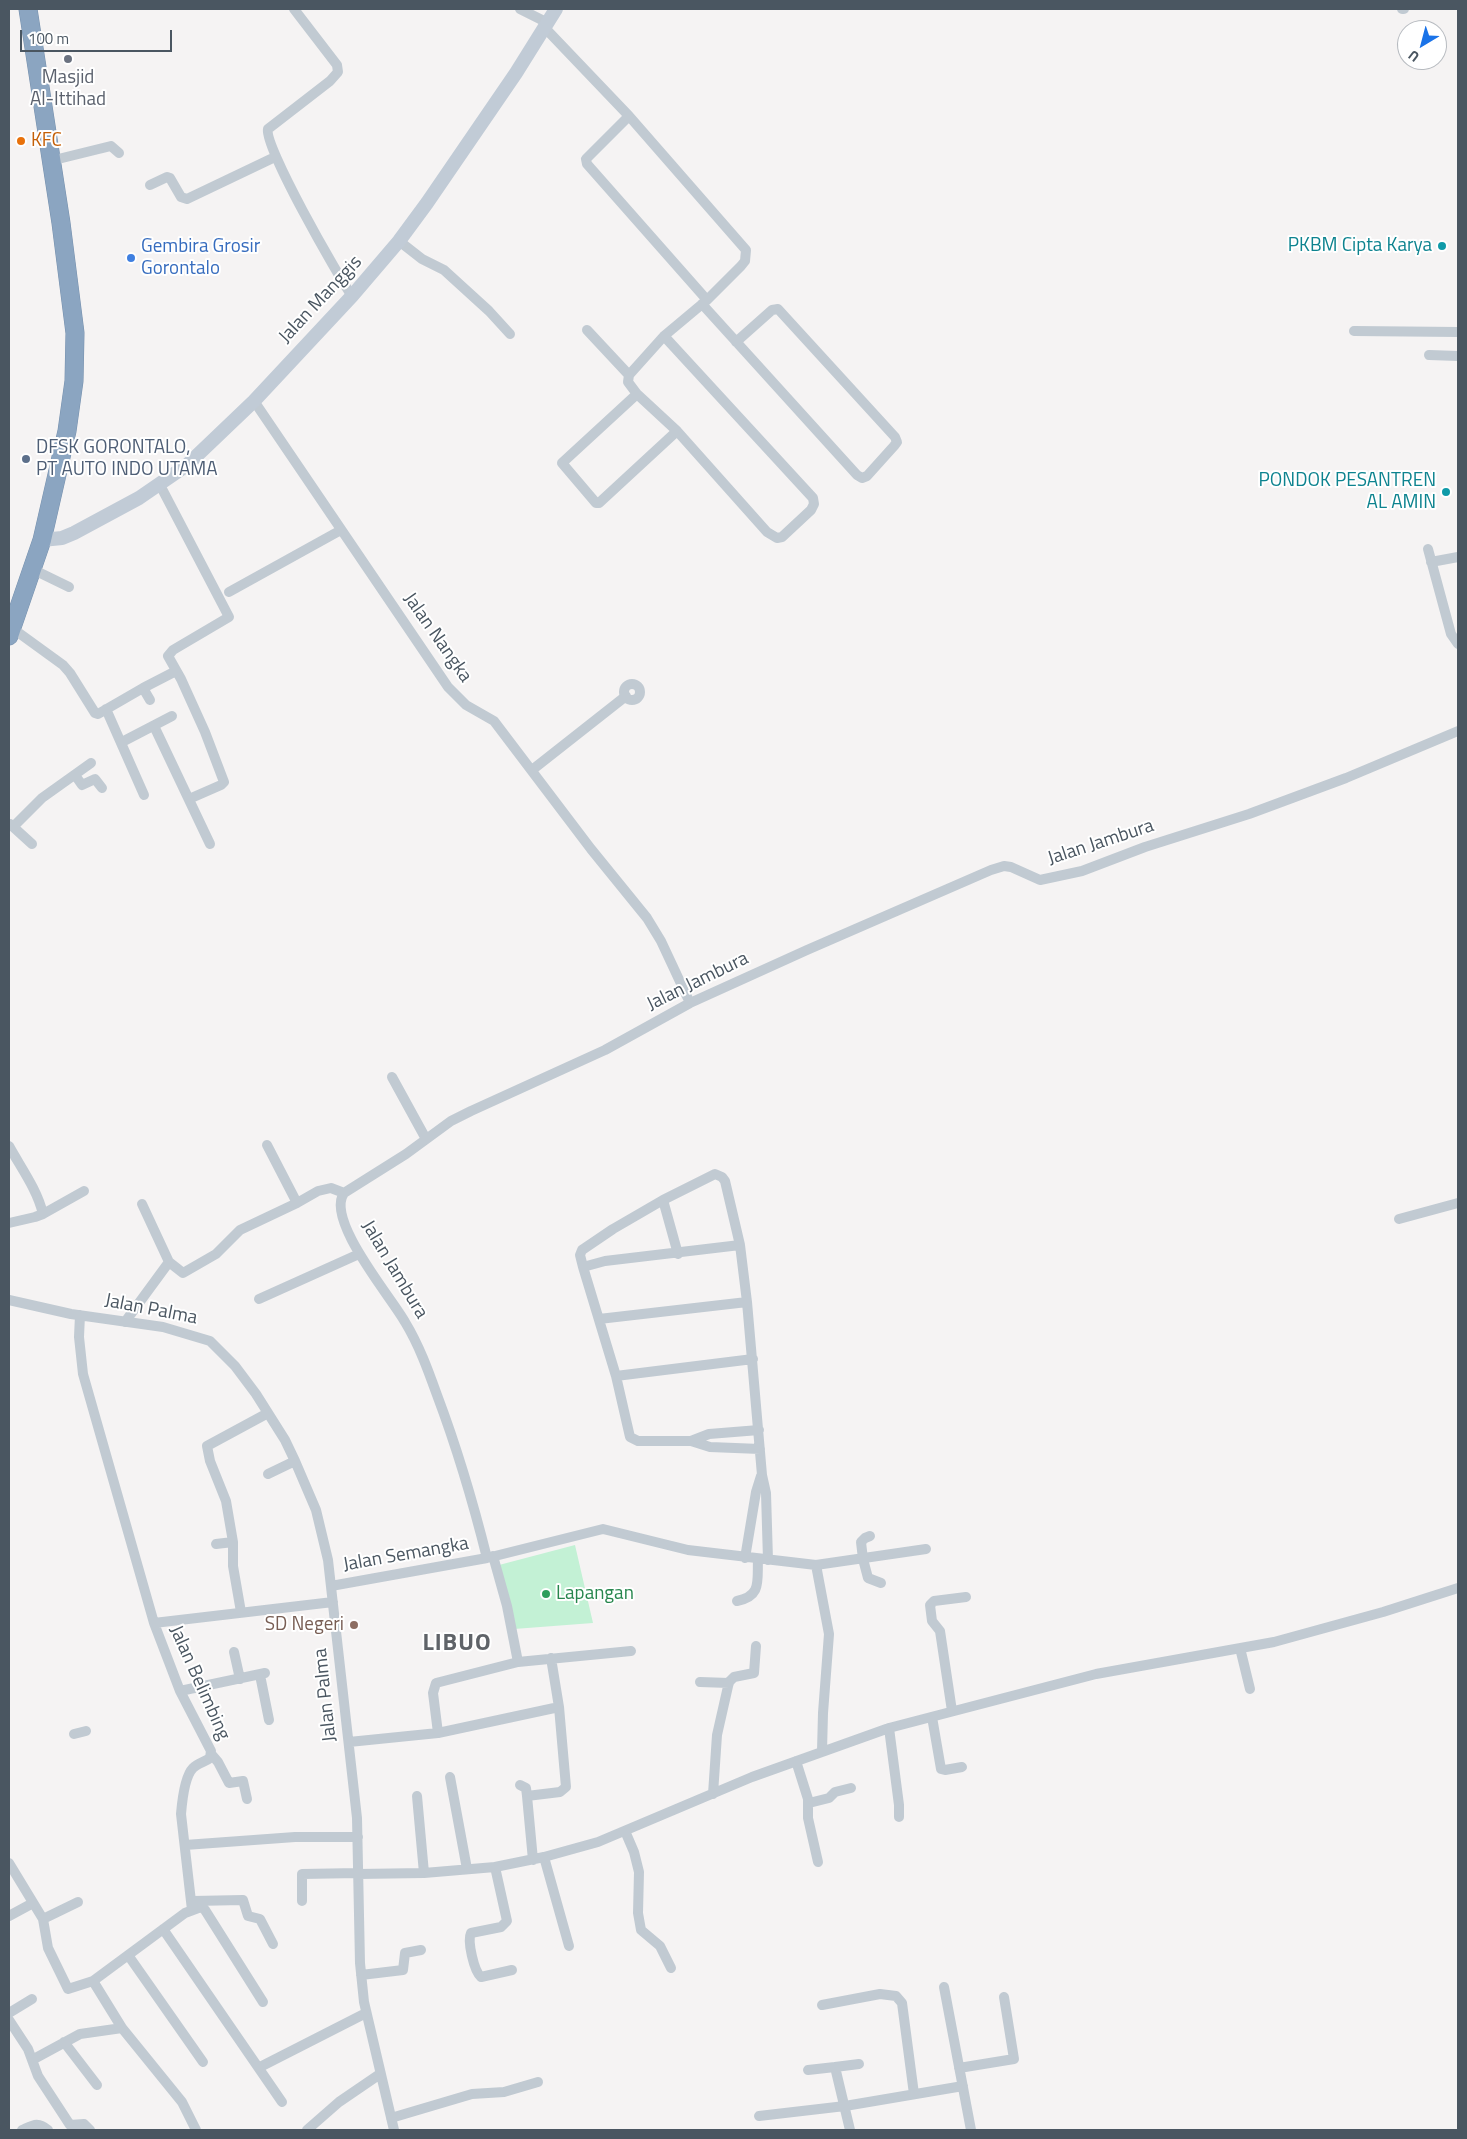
<!DOCTYPE html>
<html>
<head>
<meta charset="utf-8">
<style>
  body { margin:0 }
  #map { position:relative; width:1467px; height:2139px; overflow:hidden; background:#f5f3f3; font-family:"Titillium Web",sans-serif }
  canvas { display:block }
  .frame { position:absolute; inset:0; border:10px solid #4a5661; pointer-events:none }
  .north { position:absolute; left:1397px; top:20px; width:50px; height:50px; box-sizing:border-box; background:#fff; border:1px solid #b7bbc0; border-radius:50%; rotate:217deg; font-size:14px; font-weight:700; line-height:20px; text-align:center; color:#4a5661 }
  .north::after { content:''; display:block; margin:auto; width:18px; height:22px; background:#1a73e8; clip-path:polygon(50% 0,100% 100%,50% 72%,0 100%) }
  .scale { position:absolute; left:20px; top:30px; width:152px; height:22px; box-sizing:border-box; border:2px solid #4a5661; border-top:0; padding-left:6px; font-size:15px; line-height:18px; white-space:nowrap; color:#4a5661; -webkit-text-stroke:4px #fff; paint-order:stroke }
</style>
</head>
<body>
<div id="map">
<canvas width="1467" height="2139"></canvas>
<div class="frame"></div>
<div class="north">U</div>
<div class="scale">100 m</div>
</div>
<script>
const ctx = document.querySelector('canvas').getContext('2d');
ctx.lineJoin = 'round';
function paint(path, color) {
  ctx.fillStyle = color;
  ctx.fill(path, 'evenodd');
}
function trace(path, color, width, dash) {
  ctx.strokeStyle = color;
  ctx.lineWidth = width;
  ctx.lineCap = dash ? 'butt' : 'round';
  ctx.setLineDash(dash || []);
  ctx.stroke(path);
}
function label(font, color, halo, rows, align = 'center') {
  ctx.font = font + ' "Titillium Web",sans-serif';
  ctx.lineWidth = 4;
  ctx.setLineDash([]);
  ctx.textBaseline = 'middle';
  ctx.strokeStyle = halo;
  ctx.fillStyle = color;
  for (const [text, x, y, turn = 0] of rows) {
    ctx.save();
    ctx.translate(x, y);
    ctx.rotate((+turn || 0) * Math.PI / 180);
    ctx.textAlign = isNaN(turn) ? turn : align;
    if (halo) ctx.strokeText(text, 0, 0);
    ctx.fillText(text, 0, 0);
    ctx.restore();
  }
}
paint(new Path2D(`
  M575 1545 593 1623 514 1629 499 1565Z`), '#c3f1d5');
const highway = new Path2D(`
  M9 636 42 540 67 431 74 381 75 333 61 223 28 9`);
trace(highway, '#7690ad', 19);
trace(new Path2D(`
  M294 9 337 65 338 72 330 81 268 129C263 145 338 276 352 296
  M520 9 548 23
  M1402 9H1404
  M545 28 629 116 746 250 745 261 741 266 707 300 664 336 629 375 628 382 637 394 677 431 767 532 777 538 782 537 811 510 814 504 813 498 664 336
  M629 116 586 159 587 164 707 300
  M50 161 111 146 119 153
  M150 185 167 177 170 178 181 197 187 199 275 157
  M399 241 422 259 444 270 489 311 510 334
  M702 304 857 475 862 478 867 476 894 446 897 442 895 437 778 309 772 310 736 342
  M587 330 629 375
  M1354 331 1458 332
  M1429 355 1458 356
  M637 394 562 463 596 503H599L677 431
  M254 401 448 687 466 705 494 721 591 849 647 918 661 941 690 1003
  M160 485 229 617 173 650 168 656 181 679 205 732 224 782 221 785 189 799
  M1428 549 1451 634 1458 644
  M1431 562 1458 557
  M32 569 69 587
  M229 592 341 530
  M12 628 63 665 70 673 95 713 98 714 143 688
  M624 692a8 8 0 1 1 16 0a8 8 0 1 1-16 0Z
  M150 700 143 688 176 671
  M106 709 144 795
  M154 726 210 844
  M122 742 172 716
  M532 770 626 696
  M75 775 82 785 95 779 102 788
  M10 824 32 844
  M14 826 42 798 91 763
  M392 1077 426 1139
  M267 1145 297 1203
  M9 1146C21 1168 37 1189 43 1214L35 1217 9 1223
  M663 1200 678 1254
  M142 1204 169 1262 183 1273 216 1254 240 1230 297 1203 318 1191 331 1188 344 1193
  M43 1214 84 1191
  M1399 1219 1458 1203
  M583 1267 580 1255 582 1250 613 1229 663 1200 715 1174 722 1177 725 1181 740 1245
  M259 1299 359 1254
  M9 1300 71 1314 163 1327 210 1341 235 1366 256 1394 285 1440 295 1461 316 1510 328 1560 357 1818 360 1963 364 2002 394 2130
  M747 1302 740 1245 605 1261 583 1267 616 1376 630 1437 638 1441H691L710 1447 760 1449
  M80 1315 79 1337 83 1374 154 1623 180 1691 211 1751 210 1758C205 1762 198 1763 193 1768 185 1776 182 1802 181 1814L192 1910
  M599 1319 747 1302 762 1475 766 1493 768 1560
  M125 1322 169 1262
  M616 1376 753 1359
  M691 1441 709 1434 759 1430
  M268 1474 295 1461
  M870 1536 865 1538 861 1542 863 1559 868 1578 881 1583
  M233 1542 226 1501 210 1461 207 1446 268 1413
  M216 1544 233 1542V1566L241 1612
  M493 1556 507 1606 518 1662
  M487 1558C473 1502 457 1448 437 1395 428 1370 419 1345 405 1322 392 1298 325 1220 344 1193L406 1154 451 1121 471 1111 605 1050 690 1003 807 950 991 870 1004 866 1011 867 1040 880 1082 871 1145 847 1249 814 1346 778 1458 731
  M745 1558 756 1492 761 1476
  M816 1565 926 1549
  M331 1586 487 1558 603 1529 688 1550 816 1565 829 1634 823 1713 822 1751
  M737 1601C762 1596 757 1581 758 1559
  M154 1623 333 1602
  M1240 1648 1250 1689
  M234 1652 240 1679
  M260 1675 269 1720
  M700 1682 729 1683
  M180 1691 265 1673
  M952 1711 940 1631 932 1621 930 1605 934 1601 966 1597
  M932 1717 941 1769 945 1770 962 1767
  M889 1728 899 1805V1817
  M438 1733 433 1693 436 1683 518 1662 631 1651
  M74 1734 86 1731
  M349 1742 438 1733 559 1707
  M212 1755 218 1762 229 1783 243 1781 247 1799
  M796 1761 808 1799V1818L818 1862
  M450 1777 467 1869
  M520 1785 526 1788 527 1796
  M713 1794 717 1735 729 1682 734 1677 754 1673 756 1646
  M417 1796 424 1873
  M809 1803 829 1798 835 1792 851 1788
  M625 1831 634 1852 639 1872 638 1913 641 1930 660 1946 671 1968
  M185 1845 295 1837H358
  M544 1857 569 1946
  M533 1860 527 1796 560 1792 566 1787 559 1707 551 1658
  M9 1863 43 1919 48 1948 68 1989 93 1981 185 1913 201 1907 205 1910 263 2002
  M495 1867 507 1921 501 1927 471 1933C467 1941 474 1971 481 1977L512 1970
  M358 1874 424 1873 495 1867 544 1857 598 1842 752 1777 889 1728 1096 1674 1274 1642 1383 1612 1458 1588
  M193 1901 243 1900 248 1916 260 1919 273 1944
  M302 1901V1874L358 1873
  M9 1916 33 1903
  M43 1919 78 1902
  M163 1929 282 2102
  M128 1955 203 2062
  M361 1975 403 1970 405 1953 421 1950
  M93 1981 122 2028 182 2102 196 2130
  M944 1987 971 2130
  M822 2005 880 1994 896 1996 902 2003 914 2094
  M9 2013 32 1999
  M9 2020 28 2049 38 2076 70 2125 84 2124 90 2130
  M64 2042 97 2085
  M32 2060 80 2034 122 2028
  M260 2067 366 2013
  M835 2067 859 2064
  M959 2068 1014 2059 1004 1997
  M808 2070 835 2067 850 2130
  M759 2116 845 2106 963 2086
  M391 2118 472 2094 504 2092 538 2082
  M22 2130C33 2125 38 2121 48 2130
  M307 2130 339 2102 380 2074`), '#c1cad2', 10);
trace(new Path2D(`
  M42 540 62 538 74 533 139 498 187 465 254 401 352 296 399 241 427 203 516 73 556 9`), '#c1cbd6', 14);
trace(highway, '#8ba5c1', 18);
for (const [x, y, r, color] of [
  [68,59,5,"#6b7280"],
  [21,141,5,"#e8710a"],
  [1442,246,5,"#0f9aa8"],
  [131,258,5,"#3f7fe0"],
  [26,459,5,"#5c6f8a"],
  [1446,492,5,"#0f9aa8"],
  [546,1594,5,"#2e9e5b"],
  [354,1625,5,"#8d6e63"]
]) {
  const dot = new Path2D();
  dot.arc(x, y, r, 0, 2 * Math.PI);
  ctx.fillStyle = color;
  ctx.fill(dot);
  trace(dot, '#fff', 2);
}
label('19px', '#5b616d', '#fff', [
  ["Masjid",68,78],
  ["Al-Ittihad",68,100]
]);
label('19px', '#c56008', '#fff', [
  ["KFC",31,141]
], 'left');
label('19px', '#0d838f', '#fff', [
  ["PKBM Cipta Karya",1432,246],
  ["PONDOK PESANTREN",1436,481],
  ["AL AMIN",1436,503]
], 'right');
label('19px', '#366cbe', '#fff', [
  ["Gembira Grosir",141,247],
  ["Gorontalo",141,269]
], 'left');
label('19px', '#4a5661', '#fff', [
  ["Jalan Manggis",321,300,-47],
  ["Jalan Nangka",437,638,55],
  ["Jalan Jambura",1101,843,-18],
  ["Jalan Jambura",698,982,-26],
  ["Jalan Jambura",394,1270,59],
  ["Jalan Palma",151,1310,11],
  ["Jalan Semangka",406,1555,-10],
  ["Jalan Belimbing",199,1683,66],
  ["Jalan Palma",326,1695,-96]
]);
label('19px', '#4e5e75', '#fff', [
  ["DFSK GORONTALO,",36,448],
  ["PT AUTO INDO UTAMA",36,470]
], 'left');
label('19px', '#27864d', '#fff', [
  ["Lapangan",556,1594]
], 'left');
label('19px', '#785e54', '#fff', [
  ["SD Negeri",344,1625]
], 'right');
ctx.letterSpacing = '1px';
label('bold 24px', '#5f6368', '#fff', [
  ["LIBUO",457,1644]
]);
ctx.letterSpacing = '0px';
</script>
</body>
</html>
